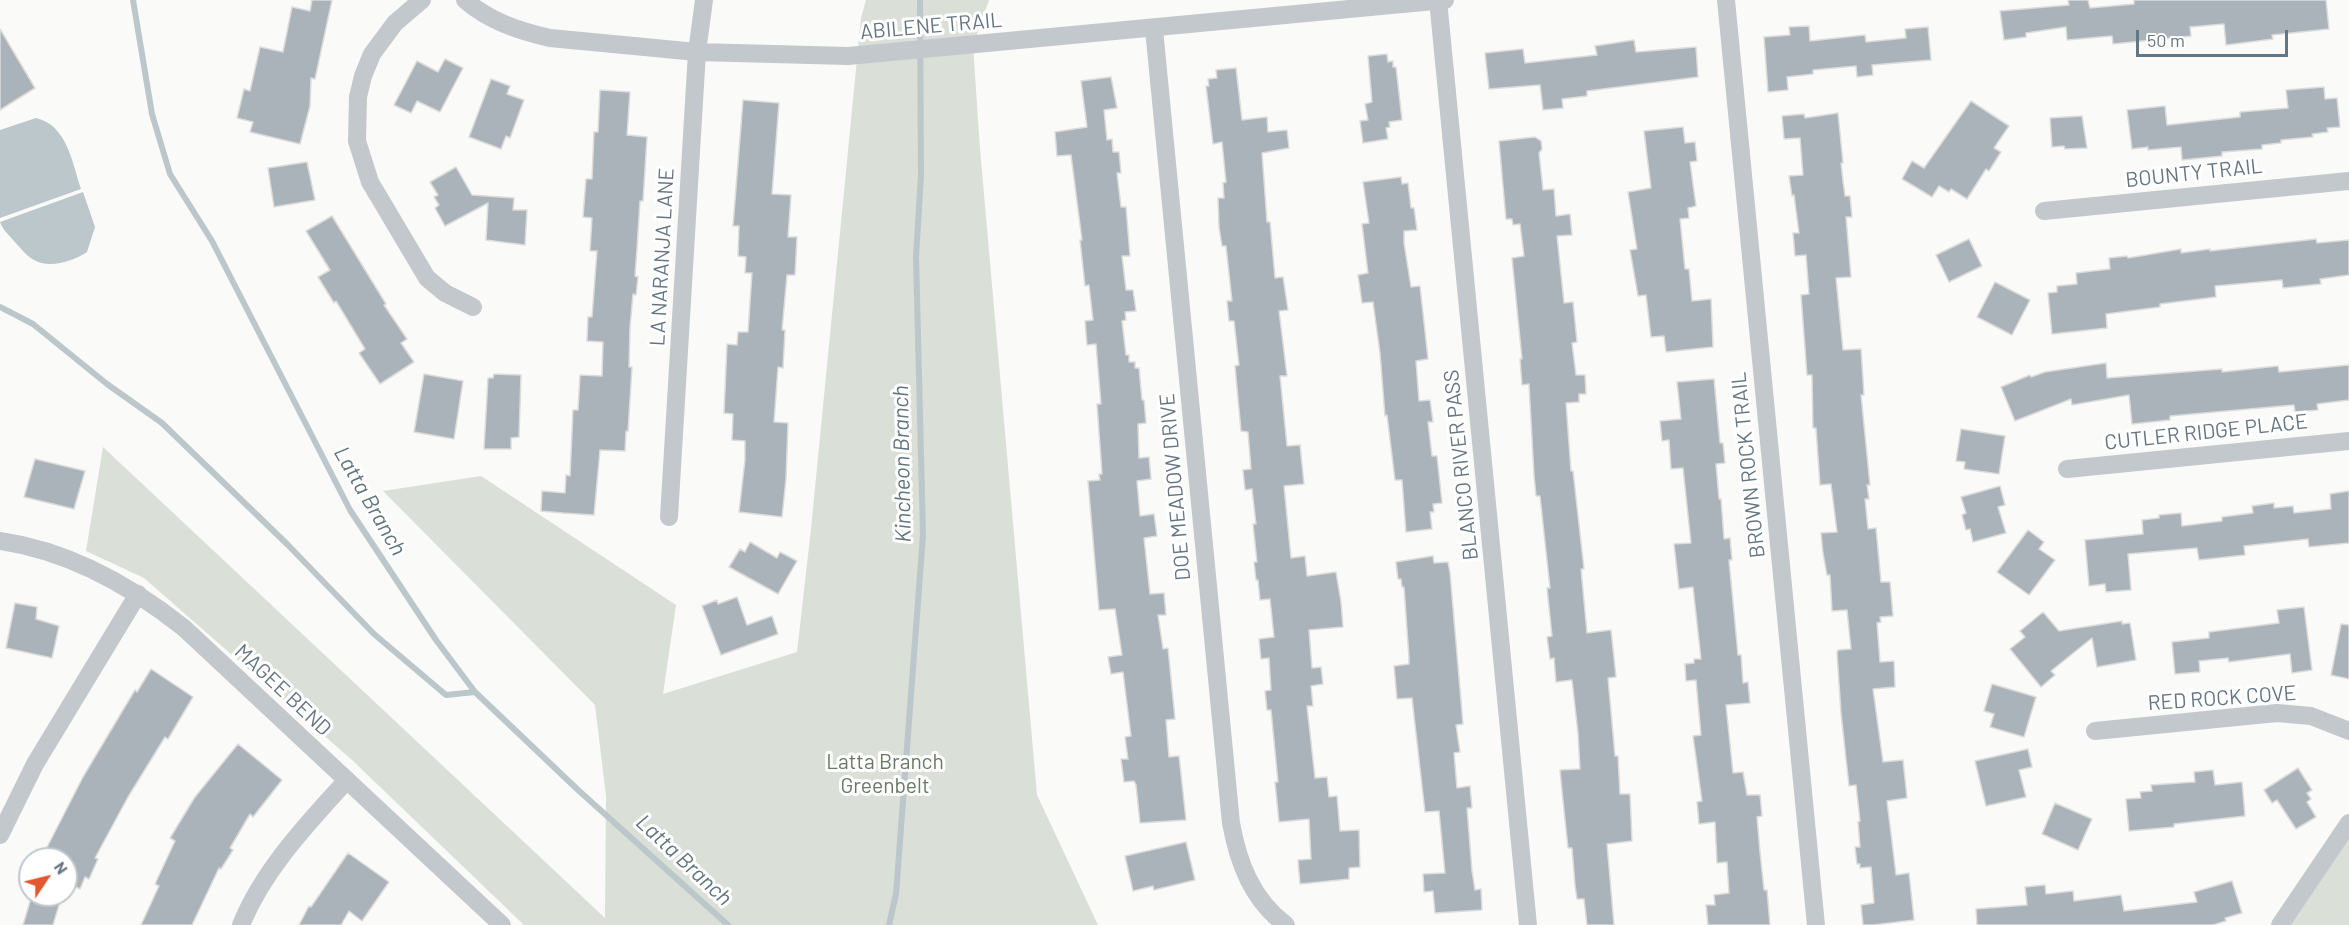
<!DOCTYPE html>
<html>
<head>
<meta charset="utf-8">
<style>
  body { margin:0 }
  #map { position:relative; width:2349px; height:925px; overflow:hidden; background:#fafaf8; font-family:Barlow,sans-serif }
  canvas { display:block }
  .north { position:absolute; left:18px; top:847px; width:60px; height:60px; box-sizing:border-box; background:#fff; border:2px solid #c1c8cd; border-radius:50%; rotate:55deg; font-size:16px; font-weight:700; line-height:24px; text-align:center; color:#657683 }
  .north::after { content:''; display:block; margin:auto; width:21px; height:27px; background:#e4572e; clip-path:polygon(50% 0,100% 100%,50% 72%,0 100%) }
  .scale { position:absolute; left:2136px; top:30px; width:152px; height:27px; box-sizing:border-box; border:3px solid #657683; border-top:0; padding-left:8px; font-size:18px; line-height:21px; white-space:nowrap; color:#657683; -webkit-text-stroke:4px #fff; paint-order:stroke }
</style>
</head>
<body>
<div id="map">
<canvas width="2349" height="925"></canvas>
<div class="north">N</div>
<div class="scale">50 m</div>
</div>
<script>
const ctx = document.querySelector('canvas').getContext('2d');
ctx.lineJoin = 'round';
function paint(path, color) {
  ctx.fillStyle = color;
  ctx.fill(path, 'evenodd');
}
function trace(path, color, width, dash) {
  ctx.strokeStyle = color;
  ctx.lineWidth = width;
  ctx.lineCap = dash ? 'butt' : 'round';
  ctx.setLineDash(dash || []);
  ctx.stroke(path);
}
function label(font, color, halo, rows, align = 'center') {
  ctx.font = font + ' Barlow,sans-serif';
  ctx.lineWidth = 6;
  ctx.setLineDash([]);
  ctx.textBaseline = 'middle';
  ctx.strokeStyle = halo;
  ctx.fillStyle = color;
  for (const [text, x, y, turn = 0] of rows) {
    ctx.save();
    ctx.translate(x, y);
    ctx.rotate((+turn || 0) * Math.PI / 180);
    ctx.textAlign = isNaN(turn) ? turn : align;
    if (halo) ctx.strokeText(text, 0, 0);
    ctx.fillText(text, 0, 0);
    ctx.restore();
  }
}
paint(new Path2D(`
  M866 0H989L973 46 980 149 1037 795 1098 925H524L352 760 144 578 86 551 103 447 605 918 606 796 595 705 383 491 481 476 676 605 663 694 797 652 811 529 861 18Z
  M2349 824V925H2280Z`), '#dadfd7');
paint(new Path2D(`
  M36 118C67 125 72 162 81 189L0 218V130Z
  M83 192 95 227 87 252C74 261 49 269 34 260 25 255 20 247 13 240 8 234 3 230 0 222Z`), '#bbc7cb');
trace(new Path2D(`
  M133 0 152 114 170 174 212 241 350 510 436 640 475 692 577 789 728 925
  M0 307 33 324 107 384 162 423 288 545 374 634 446 695 475 692
  M889 925 896 894 923 535 916 257 921 175 920 0`), '#bbc7cb', 6);
const building = new Path2D(`
  M312 0H332L315 79 311 78 310 106 300 144 250 132 253 122 237 118 244 89 250 91 260 47 283 52 292 7 310 11Z
  M2068 0H2088L2090 8 2134 4V0H2326L2329 29 2272 35 2273 39 2226 45 2224 24 2190 27 2191 36 2113 44 2112 36 2067 40 2066 27 2026 33V37L2004 40 2000 11 2069 5Z
  M1809 26 1810 41 1865 35 1866 42 1906 38 1905 29 1928 27 1931 60 1872 65 1873 75 1857 77 1856 66 1813 70V74L1787 77 1788 90 1768 92 1764 37 1790 35 1789 27Z
  M0 29 35 88 0 110Z
  M1634 40 1636 52 1696 47 1698 77 1587 91V96L1562 99 1563 108 1543 110 1540 85 1489 89 1485 53 1523 49 1525 63 1597 55 1595 46Z
  M1387 54 1388 62 1393 61V67H1396L1402 120 1389 122 1390 127 1386 128 1388 139 1363 143 1360 121 1368 120 1365 104 1372 102 1368 56Z
  M445 59 463 68 440 112 417 101 411 113 394 105 417 61 438 72Z
  M1236 68 1242 120 1267 117 1268 132 1287 130 1289 148 1262 153 1267 222H1270L1275 278 1283 277 1288 310 1279 311 1287 376H1280L1287 446 1300 445 1304 484 1284 486 1291 558 1305 556 1307 576 1336 572 1341 602 1343 627 1309 630 1312 668 1321 667 1323 684 1311 686 1313 706H1307L1315 778 1327 777 1329 797 1337 796 1340 831 1359 830 1360 867 1349 868V879L1300 884 1298 860 1311 859 1309 819 1279 822 1275 782H1278L1271 710H1267L1265 691 1271 690 1269 658 1261 659 1259 639 1274 637 1270 599 1260 600 1258 580H1256L1254 562H1257L1253 524H1256L1252 489 1245 490 1243 470 1251 469 1248 432 1241 431 1235 366 1239 365 1234 321H1229L1227 301H1232L1226 246H1222L1219 227 1218 198H1224L1223 183 1226 182 1222 142 1213 144 1206 86H1209L1208 79 1217 78 1216 70Z
  M1111 77 1117 108 1104 110 1107 140 1112 139 1113 152H1119L1121 173H1117L1121 207H1126L1130 256H1122L1126 290H1133L1136 311 1125 312 1126 320 1122 321 1126 355H1129V362H1135V368H1139L1142 400H1144L1146 423 1138 424 1139 458 1149 457 1151 479 1137 481 1140 516 1154 514 1157 536 1144 538 1150 594 1164 593 1166 615H1158L1163 649 1168 648 1175 719 1166 720 1169 757 1179 756 1186 820 1140 823 1136 785 1134 781 1124 782 1121 759H1128L1125 737 1131 736 1123 672 1111 674 1108 657 1122 655 1115 609 1099 610 1088 481 1100 480 1099 474H1102L1097 404H1101L1096 344 1087 345 1085 321 1093 320 1089 285 1085 286 1080 240H1082L1071 155 1057 156 1055 132 1087 127 1081 81Z
  M491 79 510 86 507 94 524 100 510 138 506 136 501 149 469 137Z
  M2324 87 2325 99 2337 98 2340 127 2327 128 2328 132 2312 134 2313 137 2281 140V143L2262 145V149L2222 152V156L2182 160 2181 147 2148 150V147L2132 149 2127 110 2165 106 2167 125 2240 117V112L2288 108 2286 90Z
  M600 90 630 92 627 135 647 137 643 201H640L637 248 635 276 638 277 636 295 633 294 630 327 629 367H632L628 431H626L625 451 600 450 594 515 563 513 541 511 542 491 565 493 566 475 570 476 573 410H578L580 375 602 376 603 342 587 341 588 317H592L597 251H590L592 218 583 217 586 179H592L594 132H598Z
  M743 100 779 103 772 194 791 195 788 237H797L795 275H787L782 330H785L783 368 778 367 774 422 788 423 786 479 782 517 739 512 745 460V441L732 440 733 414 724 413 727 344 737 345 738 332H748L752 273H745L746 257 738 256 739 226H733Z
  M1971 101 2009 126 1994 148 2001 152 1989 171 1986 169 1967 199 1951 189 1949 192 1939 186 1932 197 1902 179 1912 161 1924 168Z
  M1838 113 1843 163H1841L1843 181 1845 196H1850L1852 217H1846L1851 277 1836 278 1843 350 1861 349 1864 395H1861L1870 485H1867L1869 499H1865L1868 529 1876 528 1881 582H1890L1893 616 1880 617 1881 622 1877 623 1880 662 1894 661 1895 687 1873 689 1883 762 1903 760 1907 798 1887 801 1896 875 1909 873 1914 920 1873 925H1863L1861 905 1874 903 1871 867 1860 868V864H1857L1855 847H1860L1858 822 1860 821 1856 785 1849 786 1841 713 1837 653 1838 650 1851 649 1847 610 1832 611 1830 575H1827L1823 553 1821 533 1837 532 1831 484 1820 485 1816 428H1813L1812 375H1807L1801 295 1809 294 1806 255 1795 256 1793 233H1799L1794 195 1792 196 1789 176 1803 175 1800 138 1784 139 1782 116 1804 114 1805 118Z
  M2082 116 2087 148 2065 149 2064 146 2052 147 2050 118Z
  M1683 127 1685 143 1695 142 1697 161 1690 162 1696 206 1688 208 1689 218 1680 219 1685 269H1689L1692 301 1711 299 1713 347 1666 352 1664 336 1651 337 1646 295 1638 296 1630 250 1637 249 1628 192 1651 188 1644 131Z
  M1535 137 1541 141 1542 149 1539 153 1543 190 1554 189 1556 216 1570 214 1572 235 1557 236 1564 303 1573 302 1577 342 1572 343 1576 375H1585L1586 394H1579V402L1566 403 1571 471H1573L1584 569H1581L1587 633 1611 630 1616 677 1608 678 1615 756H1618L1620 794H1630L1632 841 1607 844 1614 925H1587L1584 899H1577L1575 885 1572 848H1568L1562 791 1560 770 1580 769 1578 733 1572 680 1556 682 1554 658 1550 659 1547 637 1552 636 1547 588H1550L1540 496H1536L1534 475 1529 384 1522 385 1520 359H1522L1512 258 1524 256 1520 224 1513 225 1512 219H1506L1499 141Z
  M307 162 315 200 274 207 268 168Z
  M456 167 472 195 514 198 513 210H527L525 245 486 240 488 203 445 226 435 208 439 205 434 197 438 195 430 182Z
  M1401 177 1402 184 1408 183 1411 208H1414L1417 230 1404 231V243L1411 287 1420 286 1428 359 1416 361 1419 401 1430 400 1433 422H1428L1432 456H1437L1442 503 1433 504 1434 512H1430L1432 529 1406 532 1402 480H1395L1387 415 1385 416 1380 353 1373 302 1362 303 1358 275 1368 273 1362 224 1369 223 1363 182Z
  M332 216 386 304 384 305 407 339 401 343 414 362 380 384 359 353 365 349 336 301 334 303 318 277 330 270 306 231Z
  M1969 239 1982 266 1949 282 1936 255Z
  M2316 239 2317 243 2349 240V275L2320 279 2321 284 2283 288 2282 280 2215 286 2216 297 2160 304V307L2106 314 2107 328 2052 334 2048 293 2057 292V286L2077 284 2076 273 2110 269 2109 258 2127 256 2128 258 2181 249V253L2210 249V251Z
  M1995 282 2030 300 2012 335 1977 317Z
  M2106 363 2107 378 2222 369V372L2278 366 2279 372 2349 365V400L2317 404 2318 410 2295 412 2294 405 2170 416V420L2132 424 2129 395 2072 405 2071 399 2015 421 2001 387 2030 375 2031 377 2045 372Z
  M424 374 463 381 454 439 414 432Z
  M494 374 521 375 519 437 511 438V449H484L488 378H493Z
  M1714 379 1720 443H1723L1725 463 1716 464 1719 499H1721L1724 539 1730 538 1732 560H1729L1738 655H1741L1743 683 1748 682 1750 703 1726 705 1733 773 1743 772 1747 795H1760L1762 816 1757 817 1760 852 1764 890H1767L1770 925H1708L1706 905H1715L1714 895 1729 893 1727 862 1717 863 1715 822 1699 824 1697 802 1702 801 1693 736 1701 735 1696 680 1686 681 1685 664 1694 663V659H1701L1693 587 1679 589 1674 544 1691 543 1683 468 1671 469 1669 440 1662 441 1660 421 1681 419 1677 382Z
  M1961 429 2005 436 1999 474 1964 469 1965 462 1956 461Z
  M35 459 85 471 74 509 24 497Z
  M2000 486 2005 505 1998 507 2006 533 1973 542 1970 529 1966 530 1962 515 1966 513 1961 497Z
  M2349 491V543L2309 547 2308 539 2244 546 2245 555 2199 560 2197 548 2128 554 2131 590 2106 592 2105 584 2089 586 2085 540 2143 534 2142 520 2159 518V515L2181 513 2182 526 2222 521V517L2253 513 2252 506 2274 503V508L2293 506 2294 513 2331 509 2330 494Z
  M2028 530 2044 542 2039 549 2055 560 2029 595 1997 572Z
  M750 542 777 558 780 552 797 561 778 594 729 567 740 549 745 552Z
  M1433 556 1434 563 1448 562 1450 573 1463 724 1456 725 1460 752 1454 753 1457 788 1470 786 1472 808H1467L1472 871 1475 890 1481 889 1482 910 1435 913 1433 891 1424 892 1423 874 1445 873 1439 811 1425 812 1412 698 1397 699 1394 666 1409 664V658L1404 587H1402L1401 579H1398L1396 562Z
  M737 597 747 625 772 616 778 634 721 655 702 606 717 600 718 604Z
  M15 603 37 607 36 619 59 626 52 658 6 648Z
  M2304 607 2312 670 2292 673 2290 654 2229 662 2228 658 2199 661 2200 672 2175 674 2172 642 2209 638V632L2279 623 2277 610Z
  M2043 612 2059 631 2122 621V624L2130 623 2136 660 2097 667 2092 638 2051 671 2055 675 2041 687 2010 649 2025 637 2020 631Z
  M2341 624 2349 625V679L2331 675Z
  M151 669 193 697 168 739 165 737 128 797 95 858 98 859 89 879 85 877 80 889 66 882V859H41L83 777 135 690 137 692Z
  M1992 684 2036 697 2024 737 1990 727 1994 714 1984 711Z
  M238 744 282 780 253 817 250 814 230 848 233 850 221 869 219 868 192 925H141L159 886 155 884 175 841 170 838 195 797Z
  M2028 749 2032 767 2019 770 2026 797 1986 806 1975 761Z
  M2298 768 2312 790 2307 793 2311 799 2307 802 2316 817 2296 829 2277 800 2272 803 2264 790Z
  M2213 770 2215 785 2242 782 2245 816 2174 824V827L2129 831 2126 799 2141 798 2140 792 2152 791 2151 785 2195 782 2194 772Z
  M2055 803 2092 819 2078 850 2042 834Z
  M1186 842 1195 880 1154 890 1153 886 1133 891 1125 856Z
  M348 853 389 882 362 921 349 911 341 925H299L309 906 311 907Z
  M2232 881 2242 913 2225 918 2226 921 2213 925H1977L1976 909 2027 905 2025 887 2045 885 2046 894 2073 891 2074 901 2121 895 2124 911 2197 902 2194 892Z
  M32 895H62L53 925H23Z`);
paint(building, '#aab3b9');
trace(building, '#dcdcda', 1.5);
trace(new Path2D(`
  M422 0 395 23 372 54 363 76 358 97 357 141 370 182 427 278 445 293 473 307
  M465 0C489 21 519 31 550 38L697 52 848 56 1445 0
  M1438 0 1528 925
  M1726 0 1816 925
  M1154 29 1231 823C1238 862 1252 900 1286 925
  M2044 211 2349 181
  M2067 469 2349 441
  M669 517 697 52 704 0
  M0 541C69 551 131 586 184 628L502 925
  M2095 731 2277 713 2311 716 2349 731
  M0 835 35 764 138 594
  M241 925C263 870 308 823 347 780
  M2280 925 2349 823`), '#c3c8cc', 18);
label('21px', '#657683', '#fff', [
  ["ABILENE TRAIL",931,26,-5],
  ["BOUNTY TRAIL",2194,173,-6],
  ["LA NARANJA LANE",662,257,-87],
  ["CUTLER RIDGE PLACE",2206,432,-6],
  ["BLANCO RIVER PASS",1461,465,-96],
  ["BROWN ROCK TRAIL",1748,465,-96],
  ["DOE MEADOW DRIVE",1175,487,-95],
  ["MAGEE BEND",283,690,43],
  ["RED ROCK COVE",2222,698,-4]
]);
label('21px', '#687a64', '#fff', [
  ["Latta Branch",885,762],
  ["Greenbelt",885,786]
]);
label('italic 22px', '#60757c', '#fff', [
  ["Kincheon Branch",902,464,-91],
  ["Latta Branch",370,501,60],
  ["Latta Branch",684,860,43]
]);
</script>
</body>
</html>
